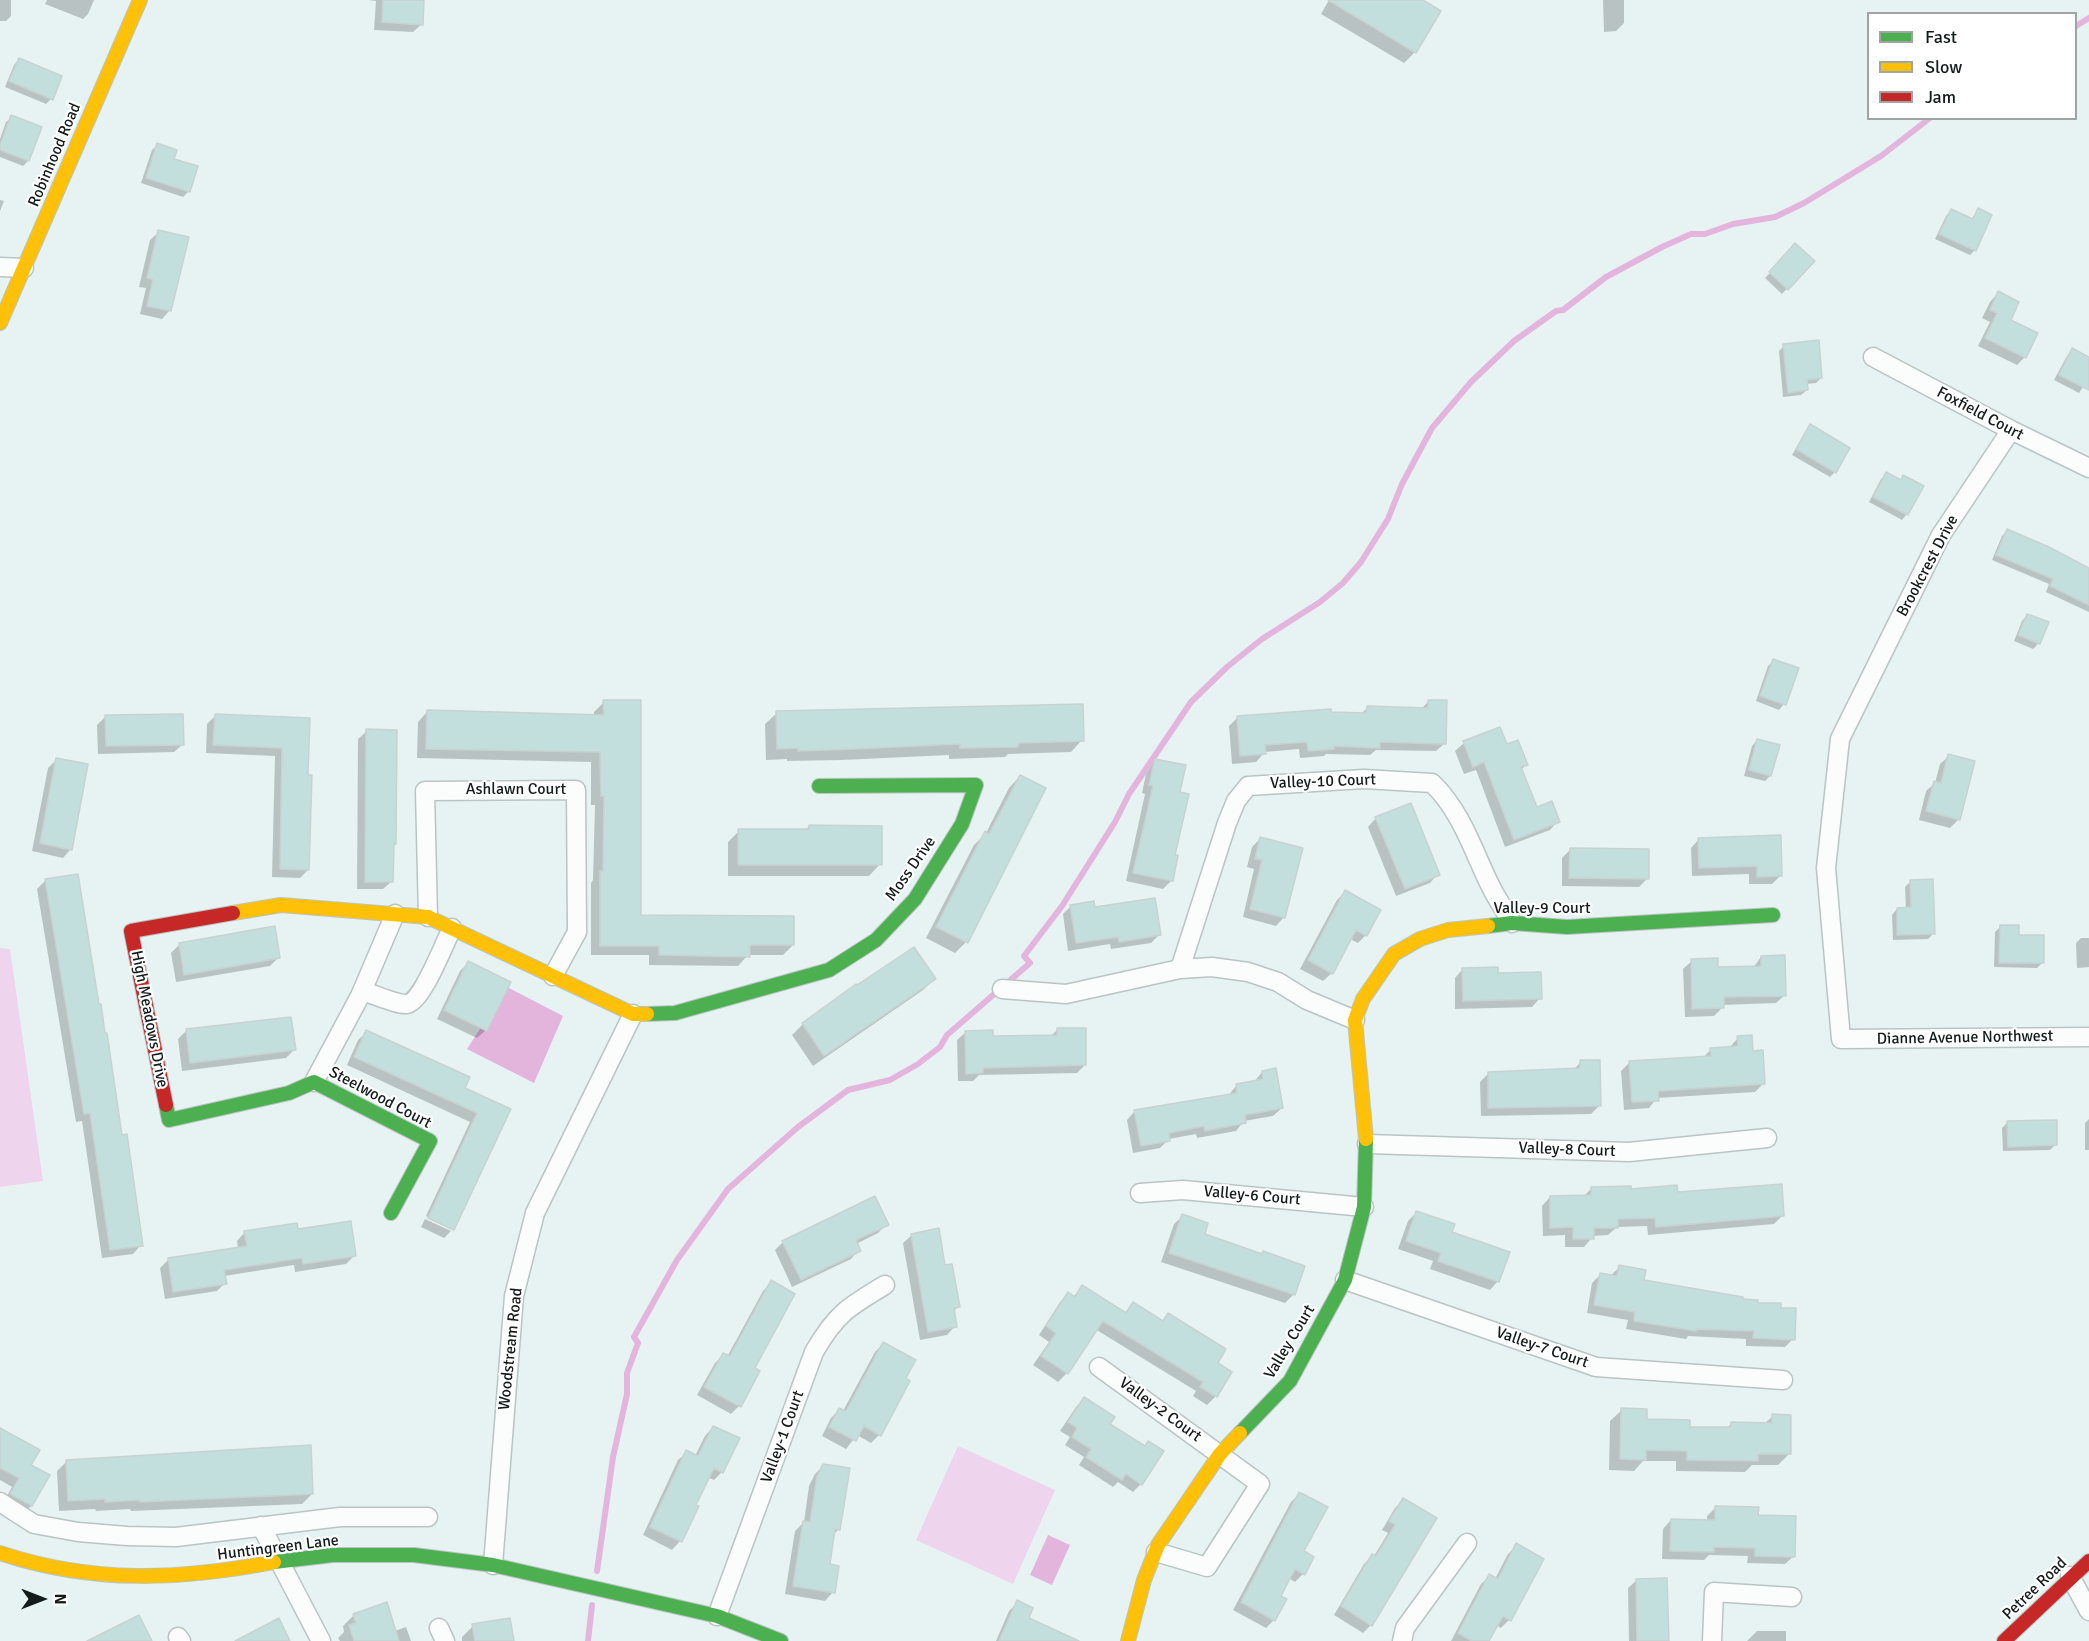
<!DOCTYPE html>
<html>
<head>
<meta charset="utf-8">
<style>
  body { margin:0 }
  #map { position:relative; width:2089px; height:1641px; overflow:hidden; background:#e7f3f3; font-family:Signika,sans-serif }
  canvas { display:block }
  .legend { position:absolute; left:1867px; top:12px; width:210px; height:108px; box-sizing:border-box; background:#fff; border:2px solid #a1a4a4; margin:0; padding:8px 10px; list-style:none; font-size:18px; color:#131c1b }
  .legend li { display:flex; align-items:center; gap:12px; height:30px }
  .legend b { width:30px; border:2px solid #a1a4a4 }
  .north { position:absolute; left:12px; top:1569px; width:60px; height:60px; -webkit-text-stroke:4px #fff; paint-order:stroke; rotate:90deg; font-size:16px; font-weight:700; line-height:24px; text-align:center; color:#131c1b }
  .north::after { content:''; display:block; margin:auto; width:21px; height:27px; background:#131c1b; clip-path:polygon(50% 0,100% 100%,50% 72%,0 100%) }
</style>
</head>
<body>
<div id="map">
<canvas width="2089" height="1641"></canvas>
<ul class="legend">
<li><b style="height:8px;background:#4caf50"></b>Fast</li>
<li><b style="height:8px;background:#ffc107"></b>Slow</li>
<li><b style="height:8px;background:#c62828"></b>Jam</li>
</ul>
<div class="north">N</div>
</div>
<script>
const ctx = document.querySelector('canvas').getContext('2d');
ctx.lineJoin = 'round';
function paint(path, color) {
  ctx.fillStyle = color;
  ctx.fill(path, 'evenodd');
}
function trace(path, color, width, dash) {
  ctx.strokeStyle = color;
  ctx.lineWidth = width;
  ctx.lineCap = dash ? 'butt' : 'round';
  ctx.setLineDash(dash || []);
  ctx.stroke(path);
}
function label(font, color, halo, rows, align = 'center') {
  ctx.font = font + ' Signika,sans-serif';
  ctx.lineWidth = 4.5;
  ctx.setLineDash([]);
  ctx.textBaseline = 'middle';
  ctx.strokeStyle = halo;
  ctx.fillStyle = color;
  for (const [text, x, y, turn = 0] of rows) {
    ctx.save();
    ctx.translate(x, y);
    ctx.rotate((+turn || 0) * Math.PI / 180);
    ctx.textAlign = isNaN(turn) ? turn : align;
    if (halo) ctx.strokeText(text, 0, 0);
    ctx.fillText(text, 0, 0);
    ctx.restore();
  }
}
paint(new Path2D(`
  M0 948 10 949 43 1181 0 1187Z
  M958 1446 1055 1490 1013 1584 916 1540Z`), '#eed4ec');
paint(new Path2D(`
  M507 987 563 1016 534 1083 467 1049Z
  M1048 1535 1070 1545 1052 1585 1030 1575Z`), '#e3b5dd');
paint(new Path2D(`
  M0 0H11V16L6 21H0Z
  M47 0H94L88 14 83 19 45 4Z
  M368 0H423L422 24 413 32 374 30 376 1Z
  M1329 0H1420L1415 52 1404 63 1321 14Z
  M1603 0H1624V23L1616 31 1604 32Z
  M19 59 51 99 46 104 5 87 14 65Z
  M12 117 28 161 23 166 0 157V139L6 122Z
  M157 145 173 160 196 167 188 192 183 197 141 183 152 150Z
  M0 200 4 201 0 211Z
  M1951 210 1971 220 1978 210 1975 250 1970 255 1935 239 1946 216Z
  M159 232 170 310 162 319 140 314 146 288 139 287 150 240Z
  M1796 246 1813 261 1782 294 1765 278Z
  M1998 293 2025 357 2017 365 1978 346 1990 322 1982 318 1990 302Z
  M1784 346 1821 378 1816 383 1806 384 1807 390 1801 395 1783 397 1779 351Z
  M2072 350 2089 359V378L2079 393 2054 380 2067 356Z
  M1810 426 1835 472 1830 477 1792 455Z
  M1887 474 1900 481 1903 477 1907 514 1902 520 1869 502 1881 479Z
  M2007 531 2089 569V612L2046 592 2049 584 1992 560 2002 536Z
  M2027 615 2039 643 2033 649 2014 641 2022 621Z
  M1774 660 1797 669 1784 704 1779 710 1756 701 1768 666Z
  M1429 701 1445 743 1436 751 1376 750 1370 755 1326 754 1324 756 1300 758 1299 749 1265 752 1256 762 1232 764 1229 726 1238 717 1361 714 1367 708 1421 709Z
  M604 702 640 916 793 945 783 955H748L738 966 649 965V955H591V883L593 880 595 805H591V762L417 758 418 722 428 711 594 716V712Z
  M777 713 1082 740 1071 752 1008 754 1005 757 949 759V755L842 760 787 761V759L766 760 765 724Z
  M106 716 183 744 174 752 98 754 97 725Z
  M215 716 308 719 306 776 308 870 300 878 272 877 275 756 206 753 207 724Z
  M367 731 395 844 392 847V881L383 889H357L358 739Z
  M1757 740 1770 776 1765 781 1744 776 1752 746Z
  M1464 743 1506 746 1526 765 1521 770 1536 809 1558 821 1550 830 1505 847 1476 770 1464 774 1455 751Z
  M1949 756 1959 819 1950 828 1919 820 1926 791 1935 783 1940 764Z
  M56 760 71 849 63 858 32 851 48 768Z
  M1155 760 1178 793 1172 880 1163 889 1126 881 1145 794 1142 793 1147 769Z
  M1020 776 966 942 955 953 926 938 974 845 986 833 1009 788Z
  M1376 818 1438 874 1430 883 1396 896 1368 827Z
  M809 826 880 864 869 876H728V842L739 831 806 830Z
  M1260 839 1284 917 1276 926 1243 917 1254 869 1247 867 1252 847Z
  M1699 839 1781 875 1772 884H1749V874L1692 876 1691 848Z
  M1570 850 1647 879 1639 887 1562 886V858Z
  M45 881 121 1137 141 1245 133 1254 102 1258 82 1121 76 1122 37 889Z
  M1911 881 1933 934 1928 939 1893 940 1892 915 1897 909H1906L1905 887Z
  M1345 892 1366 935 1358 943 1350 939 1332 973 1323 981 1300 969 1337 900Z
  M1071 906 1093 908 1159 935 1151 943 1111 949 1110 944 1068 951 1063 914Z
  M2000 927 2018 936 2042 963 2037 968 1994 967 1995 932Z
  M2081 938H2089V967L2077 968 2076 943Z
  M179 945 279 957 270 966 176 982 171 953Z
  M1761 957 1785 995 1776 1003 1722 1005V1008L1714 1016 1685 1017 1683 969 1692 961 1717 968H1753Z
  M468 963 486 1030 477 1038 437 1019 460 971Z
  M1463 969 1497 974 1540 998 1532 1007 1455 1009V978Z
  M934 979 923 990 813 1066 792 1035 803 1024Z
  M1057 1030 1085 1065 1077 1073 979 1075 973 1081H958L957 1040 966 1032 992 1038 1051 1036Z
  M186 1031 294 1050 286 1058 182 1071 178 1039Z
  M367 1032 463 1088 509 1110 451 1231V1228L426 1216 470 1122 347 1065 358 1040Z
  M1738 1038 1751 1052 1763 1084 1755 1092 1657 1098 1649 1108 1624 1110 1621 1071 1630 1062 1703 1058 1711 1049 1729 1048Z
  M1581 1062 1600 1105 1591 1114 1481 1116 1480 1082 1488 1074 1573 1070Z
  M1262 1072 1282 1108 1273 1116 1244 1121 1236 1131 1197 1138 1196 1134 1169 1139 1160 1148 1133 1153 1127 1120 1135 1111 1228 1096 1236 1086 1254 1082Z
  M2089 1119V1150H2085V1123Z
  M2008 1122 2055 1145 2050 1150 2003 1151 2002 1128Z
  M1592 1188 1677 1194 1783 1215 1774 1224 1648 1235 1647 1226 1617 1227 1608 1235 1592 1236V1238L1584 1247H1565V1235L1543 1236 1542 1206 1550 1197 1584 1196Z
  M1416 1213 1450 1233 1498 1281 1490 1290 1430 1269 1433 1261 1398 1249 1408 1221Z
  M1183 1216 1203 1235 1294 1294 1285 1303 1161 1262 1174 1224Z
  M425 1219 451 1231 444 1238 421 1227Z
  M887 1224 878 1233 856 1244 859 1250 851 1259 792 1287 775 1250 783 1242Z
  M297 1231 354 1256 346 1264 295 1272 294 1265 224 1276 225 1283 217 1291 165 1299 160 1268 168 1260 238 1249 237 1241 245 1232Z
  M912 1235 944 1267 958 1307 953 1312 955 1326 947 1335 920 1340 903 1243Z
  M1620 1267 1643 1281 1756 1304 1793 1339 1785 1347 1746 1346V1339L1688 1336 1686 1339 1626 1329 1628 1320 1587 1313 1592 1283 1600 1275H1611Z
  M771 1282 753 1369 739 1406 731 1414 697 1395 715 1363 723 1355 727 1357 763 1291Z
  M1082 1287 1125 1312 1133 1304 1161 1322 1168 1315 1216 1363 1230 1372 1216 1396 1207 1405 1193 1396 1196 1391 1095 1329 1067 1373 1058 1382 1033 1365 1049 1342 1039 1335 1060 1302 1068 1294 1073 1297Z
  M883 1344 879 1435 871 1443 857 1435 846 1449 822 1436 831 1418 840 1409 843 1411 875 1352Z
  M1084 1399 1108 1425 1141 1484 1133 1492 1118 1482 1113 1487 1079 1465 1084 1457 1065 1445 1070 1437 1060 1431 1076 1407Z
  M1622 1410 1645 1420 1688 1428 1726 1429 1732 1423 1764 1424 1773 1416 1789 1454 1778 1465H1752L1745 1472 1676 1471V1461H1643L1634 1471 1609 1470 1610 1421Z
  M713 1427 722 1472 714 1480 707 1477 680 1541 672 1550 643 1535 678 1460 687 1452 695 1456 705 1436Z
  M0 1430 31 1506 23 1514 3 1503 12 1487 0 1480Z
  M67 1461 312 1494 302 1504 131 1511 130 1509 96 1511 95 1509 59 1511 57 1471Z
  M824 1465 839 1529 832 1536 828 1565 833 1592 825 1601 785 1594 795 1531 804 1522 809 1486 815 1474Z
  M1300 1493 1303 1574 1295 1582 1288 1578 1279 1596 1274 1620 1266 1628 1233 1610 1291 1502Z
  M1403 1500 1371 1625 1363 1633 1334 1615 1364 1564 1373 1555 1374 1556 1388 1533 1382 1530 1395 1508Z
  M1716 1507 1757 1516 1794 1556 1785 1564 1747 1563 1748 1556 1709 1555 1704 1560 1662 1559 1663 1529 1671 1520 1707 1522V1516Z
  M1517 1545 1509 1620 1501 1628 1496 1625 1488 1641H1451L1481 1584 1490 1576 1495 1579 1508 1554Z
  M1637 1580 1667 1641H1629L1628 1588Z
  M1018 1602 1027 1619 1067 1641H996L1009 1611Z
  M354 1615 395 1631 406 1627 411 1641H340L338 1638 344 1632 343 1626Z
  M473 1626 512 1641H462V1637Z
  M1757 1631H1786V1641H1747Z`), '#0003');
trace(new Path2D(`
  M2076 26 2089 18
  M597 1571 613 1457 627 1394V1373L638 1343 634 1337 677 1260 728 1189 798 1127 848 1090 890 1080 918 1064 940 1047 947 1035 1030 963 1024 956 1062 906 1115 822 1129 794 1191 702 1227 667 1262 639 1320 602 1343 583 1361 562 1388 519 1402 484 1432 428 1471 382 1514 341 1556 311 1563 310 1606 277 1662 247 1691 234H1705L1733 224 1775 217 1804 203 1881 156 1930 118
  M588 1641 592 1605`), '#e3b5dd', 6);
const building = new Path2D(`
  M383 0H424L423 25 382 22Z
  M1328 0H1423L1441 11 1416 53Z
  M19 58 62 76 53 100 9 81Z
  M11 115 42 127 29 161 0 150V145Z
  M157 143 177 150 174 159 198 166 190 192 146 178Z
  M1978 208 1992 215 1976 251 1939 234 1951 209 1973 219Z
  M158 230 189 237 171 311 147 306 153 280 147 278Z
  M1795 243 1815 261 1788 290 1769 272Z
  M1998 291 2019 302 2011 320 2038 333 2026 358 1985 338 1997 313 1990 310Z
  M1819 340 1822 378 1807 380 1808 390 1788 393 1783 344Z
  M2072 348 2089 357V390L2059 375Z
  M1810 424 1850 448 1836 473 1796 449Z
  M1886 472 1901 480 1903 475 1924 486 1908 515 1873 497Z
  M2007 529 2049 547 2089 568V605L2050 586 2053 579 1996 555Z
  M2027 614 2049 622 2040 644 2018 635Z
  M1773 659 1799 668 1786 705 1760 696Z
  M603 700H641V915L794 916V945H750V957L659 955V946H600V871H603L604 796H601L600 752 426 749 427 710 604 715Z
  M1428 700H1447L1446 744 1380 742V748L1334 746V749L1308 751 1307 742 1265 745 1266 754 1240 756 1237 716 1331 709V712L1366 713 1367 706 1428 708Z
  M1083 704 1084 741 1018 743V747L960 748V744L854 749 798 751V748L777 749 776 711Z
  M183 714 184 745 106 746 105 715Z
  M215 714 310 718 308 775H312L309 870 280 869 282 748 213 745Z
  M1500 727 1507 744 1518 740 1528 765 1521 767 1537 807 1552 801 1560 822 1514 840 1484 762 1473 767 1463 741Z
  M366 729 397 730 396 844H394L393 882H365Z
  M1757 739 1780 745 1771 776 1749 770Z
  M1948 754 1975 761 1960 820 1926 811 1934 781 1941 783Z
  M56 758 88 764 72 850 40 843Z
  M1155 759 1186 765 1180 792 1189 794 1175 855H1178L1173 881 1133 873 1153 786 1149 785Z
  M1020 775 1046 788 968 943 936 927 985 831 989 834Z
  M1411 803 1440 875 1405 889 1375 817Z
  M809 825 882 826V865H738V829H809Z
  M1781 835 1782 876 1757 877V866L1699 868 1698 838Z
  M1260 837 1303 848 1285 918 1250 909 1262 860 1255 859Z
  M1570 848 1649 849V879L1569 878Z
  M78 874 99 1004H101L105 1033H107L122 1135 127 1134 143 1246 110 1250 90 1113 84 1114 45 879Z
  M1933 879 1935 934 1897 935V908L1911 907 1910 880Z
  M1345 890 1381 910 1367 936 1356 930 1333 974 1308 960Z
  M1155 898 1161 935 1119 942 1118 937 1076 943 1070 905 1094 901 1095 907Z
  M2000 925H2019V935H2044V963H1999Z
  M275 926 280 958 184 975 179 943Z
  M914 947 936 979 824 1056 802 1023 856 984 857 985Z
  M1785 955 1786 996 1724 997V1008L1692 1009 1691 959 1718 958V967L1761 966V956Z
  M468 961 511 982 487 1031 444 1010Z
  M1498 967V973L1541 972 1542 999 1463 1001 1462 968Z
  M291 1017 296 1050 190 1063 186 1029Z
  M1057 1028H1086V1065L983 1068V1073L966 1074 965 1031 993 1030V1036L1057 1035Z
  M366 1030 470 1077 465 1088 511 1109 454 1230 428 1218 477 1113 354 1057Z
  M1752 1035 1753 1051 1763 1050 1765 1084 1658 1091 1659 1101 1632 1102 1629 1061 1711 1056 1710 1048 1738 1046 1737 1036Z
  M1580 1060H1600L1601 1106 1488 1108V1072L1580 1068Z
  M1276 1068 1283 1108 1245 1115 1246 1123 1205 1131 1204 1126 1169 1133 1170 1141 1141 1146 1134 1110 1237 1093 1236 1084 1263 1079 1262 1071Z
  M2057 1120V1145L2008 1147 2007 1121Z
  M1782 1184 1784 1216 1656 1227 1655 1218 1618 1219V1228H1594V1239H1573V1227L1550 1228V1196L1591 1195V1187L1631 1186V1189L1677 1185 1678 1192Z
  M875 1196 889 1225 856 1240 861 1251 801 1280 782 1241Z
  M1416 1211 1455 1224 1452 1232 1510 1252 1499 1282 1438 1261 1441 1253 1406 1241Z
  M1182 1214 1208 1223 1205 1234 1262 1254 1263 1251 1305 1266 1295 1295 1169 1253Z
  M351 1221 356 1256 303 1264 302 1258 224 1270 227 1284 173 1292 168 1258 247 1246 244 1231 297 1223 298 1229Z
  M939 1228 945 1265 952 1264 960 1307 954 1308 957 1327 928 1332 911 1234Z
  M1619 1265 1646 1270 1644 1280 1743 1297V1299L1758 1300V1303H1781V1308H1796L1795 1340 1753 1338 1754 1331 1696 1329V1331L1634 1321 1635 1312 1594 1305 1600 1273 1617 1276Z
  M771 1280 795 1294 755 1368 760 1371 741 1407 704 1387 723 1353 730 1356Z
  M1082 1285 1126 1313 1133 1302 1163 1321 1168 1313 1226 1349 1218 1363 1232 1372 1217 1397 1200 1387 1203 1382 1103 1321 1068 1374 1041 1356 1056 1333 1046 1326 1068 1292 1075 1297Z
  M883 1342 916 1360 906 1378 910 1381 881 1436 864 1426 856 1441 829 1427 839 1408 846 1411Z
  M1084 1397 1115 1417 1110 1424 1145 1446 1148 1441 1164 1451 1142 1485 1126 1474 1122 1480 1086 1457 1091 1449 1072 1437 1077 1428 1068 1422Z
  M1621 1408 1647 1409V1419L1690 1420V1427H1731V1422L1772 1423V1414L1791 1415V1454H1758V1461L1687 1460V1451L1646 1450V1460L1620 1459Z
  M713 1426 740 1438 723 1473 714 1468 696 1505 699 1506 682 1542 650 1527 686 1450 698 1456Z
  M0 1428 40 1450 31 1465 50 1475 32 1506 10 1494 19 1478 0 1468Z
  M311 1445 313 1494 140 1502V1500L105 1502V1499L68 1501 66 1460Z
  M823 1464 850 1468 840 1530 835 1529 830 1564 839 1566 835 1593 793 1586 803 1521 810 1522 817 1476Z
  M1299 1492 1328 1507 1304 1551 1314 1557 1305 1575 1295 1569 1281 1596 1287 1599 1275 1621 1241 1602Z
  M1403 1498 1437 1518 1372 1626 1341 1606 1372 1554 1376 1556 1395 1525 1389 1521Z
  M1715 1506 1759 1507 1758 1515 1796 1516 1795 1557 1755 1556V1548L1714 1547V1552L1670 1551 1671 1519 1715 1520Z
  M1516 1543 1544 1559 1511 1621 1503 1616 1489 1641H1472L1458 1633 1489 1574 1498 1579Z
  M1667 1578 1669 1641H1637L1636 1579Z
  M1017 1600 1033 1608 1029 1618 1079 1641H999Z
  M387 1602 399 1641H354L349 1625 356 1623 353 1614Z
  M139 1615 152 1641H87Z
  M279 1618 290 1641H235Z
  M510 1618 514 1641H475L472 1624Z`);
paint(building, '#c2dfde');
trace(building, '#c8d2d1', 1.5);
const street = new Path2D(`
  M0 267 24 268
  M1873 357 2011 430 2089 468
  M2011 430 1941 535 1840 739 1826 868 1841 1039 2089 1037
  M428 917 425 791 576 790 577 932 553 976
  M1180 969 1227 823 1236 801 1248 786 1364 779 1432 783C1462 812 1473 851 1491 887 1497 899 1505 911 1512 923
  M1002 989 1066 994 1180 969 1212 967 1248 972 1278 982 1307 1000 1355 1020
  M362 991C374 994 397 1005 407 1004 422 1002 445 942 452 928
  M314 1082 360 996 395 914
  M1367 1144 1629 1152 1767 1138
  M1140 1193 1183 1190 1364 1207
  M1345 1280 1596 1367 1783 1380
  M1099 1367 1260 1484 1207 1567 1156 1552
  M0 1502 34 1524 78 1532 127 1536 176 1537 340 1517H428
  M261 1526 321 1641
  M493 1565 514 1296 535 1213 633 1014
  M2070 1576 2089 1611
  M717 1616 814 1352C836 1314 848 1307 885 1285
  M439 1628 445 1641
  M178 1637 181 1641
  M1402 1641 1405 1628 1467 1543
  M1712 1641 1714 1592 1792 1597`);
const fast = new Path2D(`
  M1488 926 1512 923 1567 927 1773 915
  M647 1014 675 1013 829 970 876 940 915 899 962 824 976 785 819 786
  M166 1105 169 1120 289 1093 314 1082 430 1141 391 1213
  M1240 1433 1290 1381 1345 1280 1364 1207 1366 1139
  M274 1562 333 1555H414L493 1565 717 1616 781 1641`);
const slow = new Path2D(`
  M0 323 140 0
  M233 913 281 905 428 917 633 1014H647
  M1366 1139 1355 1020 1363 999 1394 954 1420 939 1448 930 1488 926
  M0 1553C93 1584 180 1580 274 1562
  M1128 1641 1144 1580 1158 1545 1220 1454 1240 1433`);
const jam = new Path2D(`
  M166 1105 131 931 233 913
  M2004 1641 2089 1561`);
trace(street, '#b9c4c3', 21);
trace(fast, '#b9c4c3', 16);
trace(slow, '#b9c4c3', 16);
trace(jam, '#b9c4c3', 16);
trace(street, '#fbfdfd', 18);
trace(fast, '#4caf50', 14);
trace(slow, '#ffc107', 14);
trace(jam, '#c62828', 14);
label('16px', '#131c1b', '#fff', [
  ["Robinhood Road",55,155,-67],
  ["Foxfield Court",1980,414,28],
  ["Brookcrest Drive",1928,566,-62],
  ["Valley-10 Court",1323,782,-2],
  ["Ashlawn Court",516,790],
  ["Moss Drive",911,869,-55],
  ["Valley-9 Court",1542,909],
  ["High Meadows Drive",149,1019,79],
  ["Dianne Avenue Northwest",1965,1038,-1],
  ["Steelwood Court",380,1098,28],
  ["Valley-8 Court",1567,1150,2],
  ["Valley-6 Court",1252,1196,5],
  ["Valley Court",1290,1342,-59],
  ["Valley-7 Court",1542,1348,19],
  ["Woodstream Road",511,1349,-84],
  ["Valley-2 Court",1160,1410,36],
  ["Valley-1 Court",783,1437,-70],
  ["Huntingreen Lane",278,1548,-7],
  ["Petree Road",2035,1589,-44]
]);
</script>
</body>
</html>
